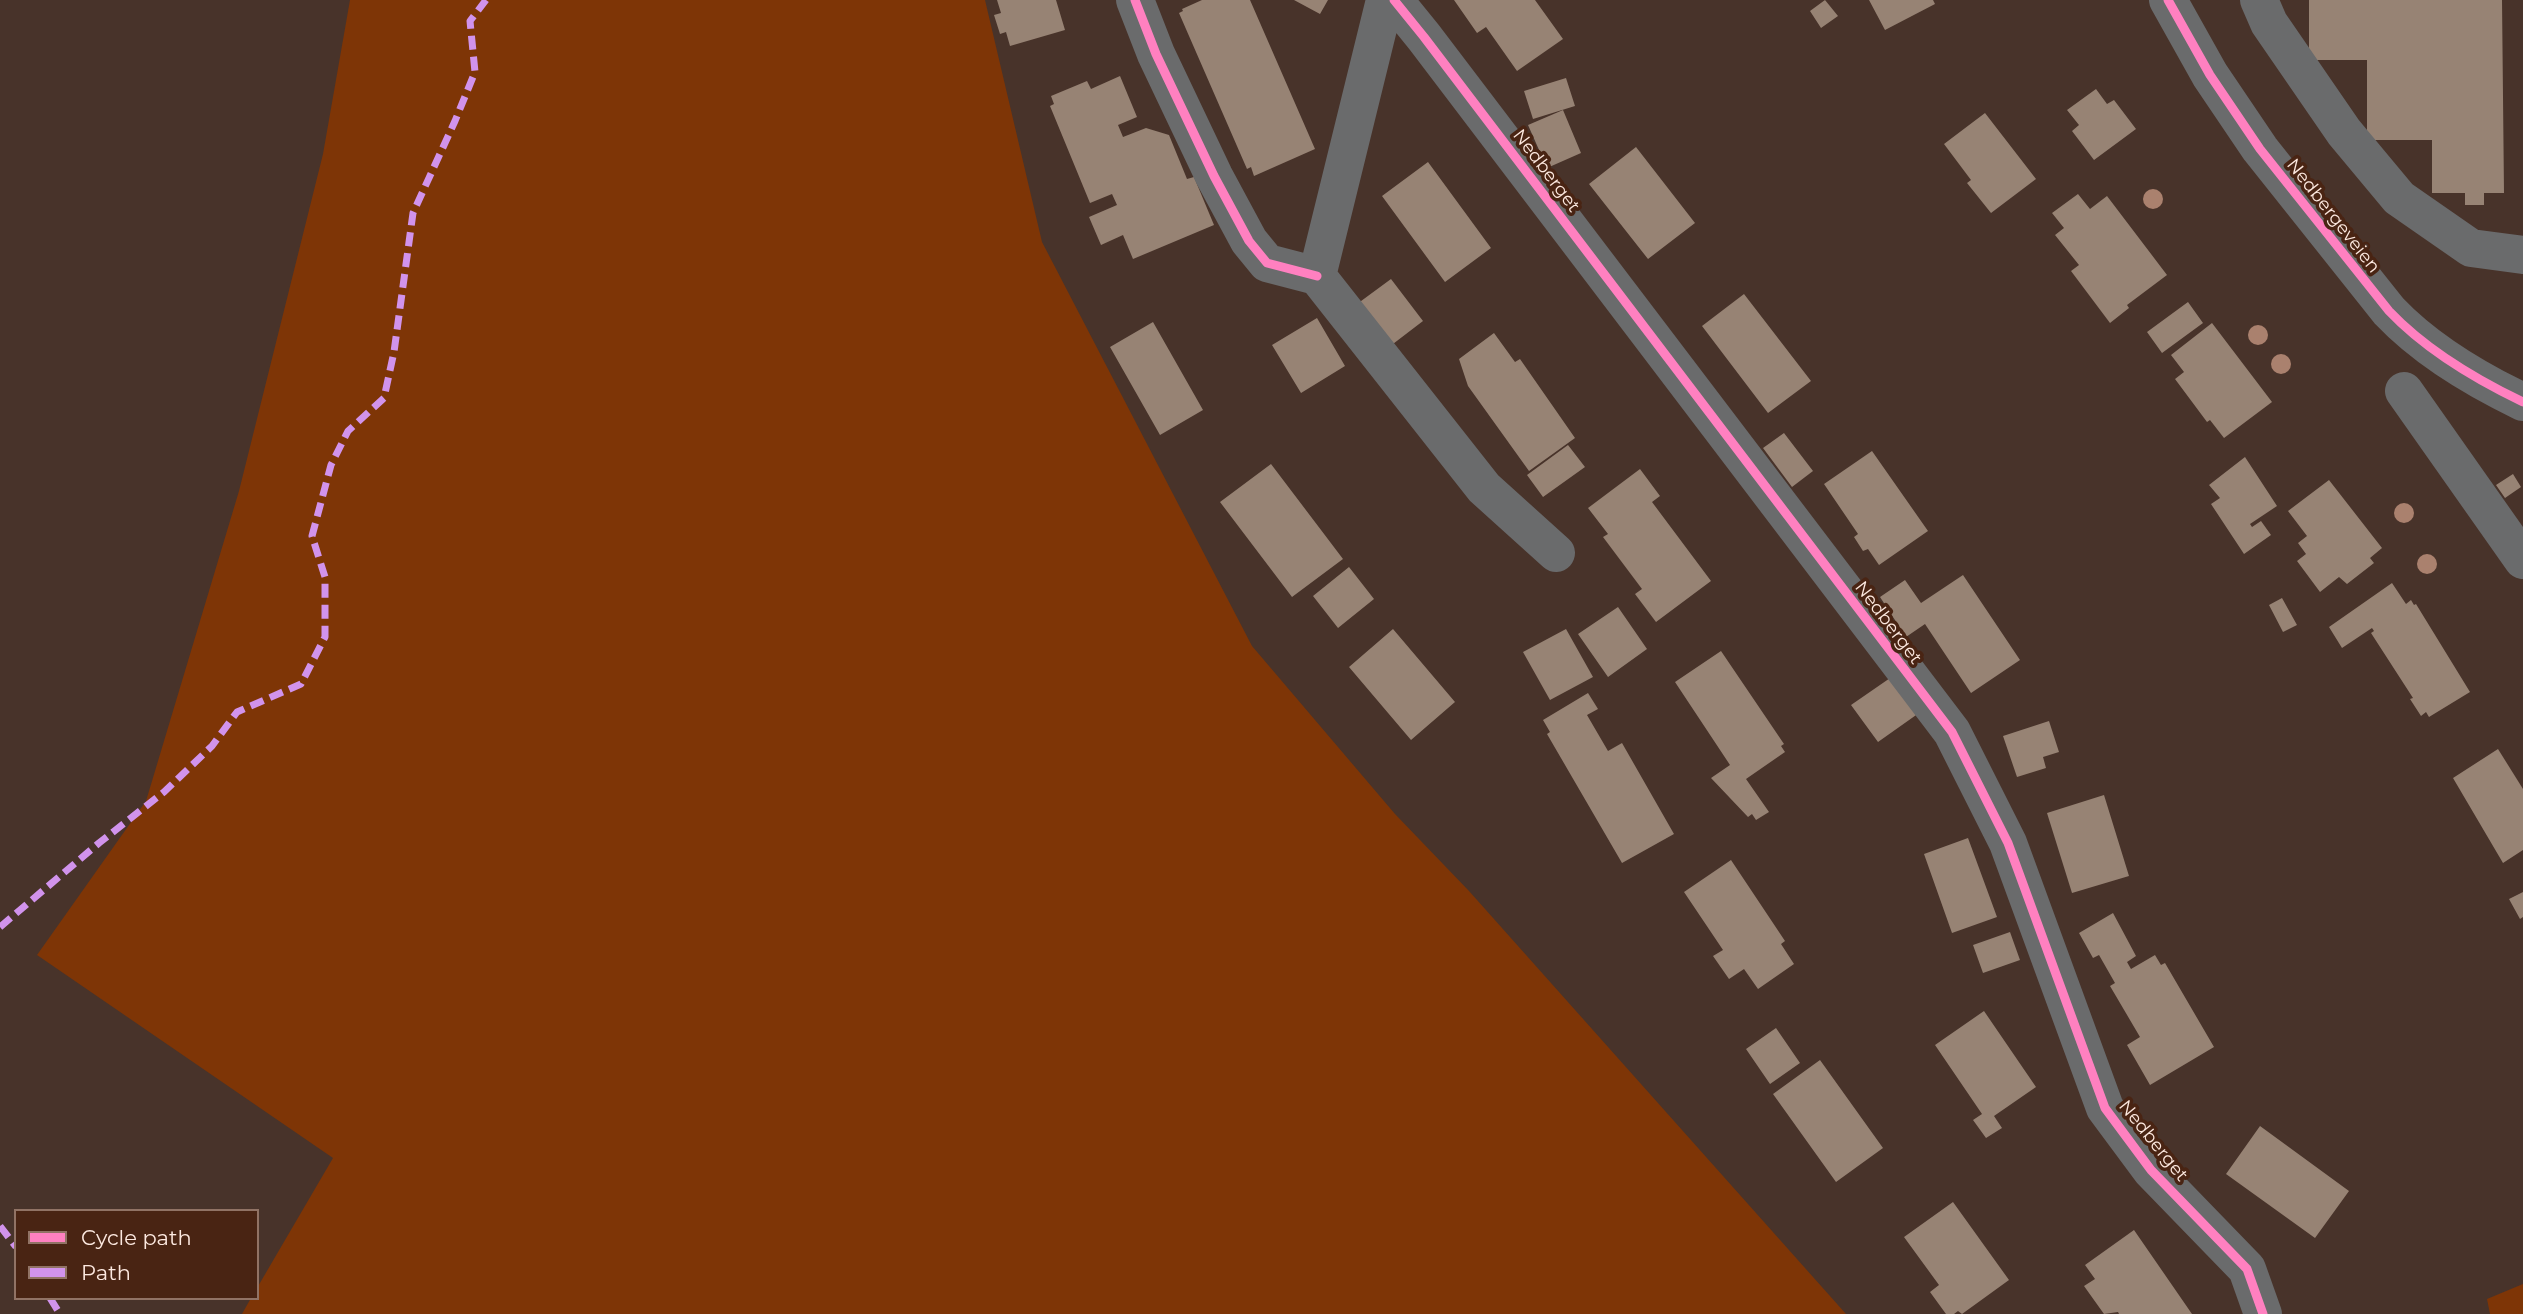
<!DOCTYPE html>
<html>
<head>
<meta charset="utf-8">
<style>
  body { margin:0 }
  #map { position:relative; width:2523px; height:1314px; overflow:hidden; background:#48332a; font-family:Montserrat,sans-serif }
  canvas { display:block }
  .legend { position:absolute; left:14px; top:1209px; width:245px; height:91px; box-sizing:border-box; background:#492413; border:2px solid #917365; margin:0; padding:9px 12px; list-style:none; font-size:21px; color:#fde9e0 }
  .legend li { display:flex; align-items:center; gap:14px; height:35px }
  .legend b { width:35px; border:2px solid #917365 }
</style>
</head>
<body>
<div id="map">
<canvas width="2523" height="1314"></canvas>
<ul class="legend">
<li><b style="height:9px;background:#ff80c0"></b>Cycle path</li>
<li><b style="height:9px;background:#d193ec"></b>Path</li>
</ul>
</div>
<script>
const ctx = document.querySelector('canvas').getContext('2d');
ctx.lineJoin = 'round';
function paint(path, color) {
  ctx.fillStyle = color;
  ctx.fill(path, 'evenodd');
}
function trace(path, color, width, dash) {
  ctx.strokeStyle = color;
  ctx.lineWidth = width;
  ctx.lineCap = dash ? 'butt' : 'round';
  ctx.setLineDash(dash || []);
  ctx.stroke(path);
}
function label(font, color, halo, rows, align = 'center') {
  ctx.font = font + ' Montserrat,sans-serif';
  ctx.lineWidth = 7;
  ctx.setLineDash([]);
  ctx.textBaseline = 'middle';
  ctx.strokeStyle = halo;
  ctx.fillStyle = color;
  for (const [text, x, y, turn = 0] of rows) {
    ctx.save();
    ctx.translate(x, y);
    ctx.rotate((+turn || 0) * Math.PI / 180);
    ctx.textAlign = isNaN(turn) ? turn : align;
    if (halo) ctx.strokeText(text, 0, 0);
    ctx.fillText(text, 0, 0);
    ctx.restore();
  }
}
paint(new Path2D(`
  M350 0H985L1042 242 1252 646 1395 814 1469 891 1846 1314H242L251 1298H257V1288L333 1158 37 955 146 801 239 491 323 154Z
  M2523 1284V1314H2490L2487 1299Z`), '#7e3506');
paint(new Path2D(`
  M997 0H1056L1065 30 1010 46 1006 32 1000 34 994 15 1001 13Z
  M1202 0H1250L1315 149 1254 176 1251 167 1247 169 1179 13 1183 11 1182 9Z
  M1294 0H1328L1320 14Z
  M1454 0H1535L1563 39 1517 71 1486 27 1477 33Z
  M1825 0 1838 16 1821 28 1810 11Z
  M1869 0H1933L1935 4 1885 30Z
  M2309 0H2502L2504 193H2484V205H2465V193H2432V140H2367V60H2309Z
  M1120 76 1137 117 1118 125 1123 137 1146 128 1169 135 1187 179 1194 177 1214 225 1133 259 1123 235 1101 245 1089 217 1117 205 1112 194 1090 203 1050 106 1054 104 1051 96 1087 81 1091 89Z
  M1566 78 1575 106 1533 119 1524 91Z
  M2096 89 2107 104 2114 100 2136 129 2094 160 2072 131 2079 125 2067 110Z
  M1563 110 1581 153 1547 168 1528 125Z
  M1985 113 2036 179 1991 213 1967 183 1971 180 1944 144Z
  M1636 147 1695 223 1648 259 1589 184Z
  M1428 162 1491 248 1445 282 1382 196Z
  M2078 194 2090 209 2107 196 2167 275 2127 305 2129 308 2110 323 2071 271 2079 265 2055 235 2064 228 2052 213Z
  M1391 279 1423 321 1389 347 1357 304Z
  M1744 294 1811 381 1768 413 1702 326Z
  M2188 302 2203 323 2162 353 2147 332Z
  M1317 318 1345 366 1301 393 1272 345Z
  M1153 322 1203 410 1160 435 1110 347Z
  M2212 323 2272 402 2224 438 2210 420 2207 422 2175 379 2184 372 2171 355Z
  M1494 333 1515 362 1520 359 1575 438 1529 471 1468 386 1459 359Z
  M1784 433 1813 471 1792 487 1763 448Z
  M1568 445 1585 467 1543 497 1527 475Z
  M1872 451 1928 531 1879 565 1868 549 1863 551 1854 537 1858 534 1824 484Z
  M2245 457 2277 506 2250 524 2252 527 2261 521 2271 535 2244 554 2211 504 2220 498 2209 485Z
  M1271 464 1343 559 1292 597 1220 502Z
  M1640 469 1660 496 1652 502 1711 581 1656 622 1635 594 1642 589 1603 537 1608 534 1588 508Z
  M2513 474 2521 487 2505 498 2496 485Z
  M2329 480 2382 548 2370 558 2374 563 2347 584 2339 577 2320 592 2297 561 2306 554 2298 543 2307 536 2288 511Z
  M1349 567 1374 599 1338 628 1313 596Z
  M1963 575 2020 660 1971 693 1925 624 1906 637 1880 597 1905 580 1921 603Z
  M2392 583 2406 604 2411 600 2414 605 2416 604 2470 692 2429 717 2426 712 2421 716 2410 699 2413 698 2371 633 2374 631 2372 628 2342 648 2329 627Z
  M2282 598 2297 625 2283 632 2269 605Z
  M1618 607 1647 649 1608 677 1578 634Z
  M1393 629 1455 702 1411 740 1349 667Z
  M1566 629 1593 677 1550 700 1523 652Z
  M1721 651 1784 744 1781 746 1785 752 1746 779 1769 812 1756 820 1752 814 1748 817 1711 778 1730 765 1675 682Z
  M1893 676 1919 713 1878 742 1851 705Z
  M1588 693 1598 709 1587 715 1608 751 1622 743 1674 834 1622 863 1547 734 1550 732 1543 720Z
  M2049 721 2059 752 2043 757 2046 768 2017 777 2003 736Z
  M2498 749 2523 789V850L2503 863 2453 778Z
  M2104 795 2129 876 2072 893 2047 813Z
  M1968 838 1997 917 1952 933 1924 854Z
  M1731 860 1785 941 1781 944 1794 964 1758 989 1744 969 1729 979 1713 956 1723 950 1684 892Z
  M2523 892V917L2520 919 2509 899Z
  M2113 913 2136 956 2127 962 2131 969 2155 955 2161 965 2165 963 2214 1047 2150 1085 2127 1045 2140 1037 2110 986 2115 983 2099 955 2093 958 2079 933Z
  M2010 932 2020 960 1983 973 1973 945Z
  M1984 1011 2036 1087 1994 1116 2002 1128 1986 1138 1973 1120 1982 1114 1935 1045Z
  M1776 1028 1800 1063 1770 1084 1746 1049Z
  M1820 1060 1883 1148 1836 1182 1773 1094Z
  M2260 1126 2349 1191 2315 1238 2226 1174Z
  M1953 1202 2009 1280 1962 1314 1958 1311 1954 1314H1946L1930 1292 1939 1285 1904 1237Z
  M2134 1230 2192 1314H2119L2118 1312 2104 1314 2084 1286 2095 1279 2085 1265Z`), '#978374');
trace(new Path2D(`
  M1135 0 1156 54 1214 176 1249 241 1267 263 1317 276
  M1385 0 1317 276 1484 488 1556 553
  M1394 0 1424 37 1952 732 2008 843 2105 1108 2151 1170 2247 1269 2263 1314
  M2168 0 2210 75 2260 149 2389 311C2426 350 2475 379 2523 402
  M2259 0 2269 23 2344 132 2399 198 2471 248 2523 255
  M2404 391 2523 560`), '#6a6b6c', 38);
trace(new Path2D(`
  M0 927 99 843 164 792 212 746 237 712 301 684 325 637V577L312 536 331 465 348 431 384 398 394 352 413 213 455 121 475 72 470 21 486 0
  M0 1226 16 1247
  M50 1298 60 1314`), '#d193ec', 7, [14, 7]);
trace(new Path2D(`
  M1135 0 1156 54 1214 176 1249 241 1267 263 1317 276
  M1394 0 1424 37 1952 732 2008 843 2105 1108 2151 1170 2247 1269 2263 1314
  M2168 0 2210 75 2260 149 2389 311C2426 350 2475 379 2523 402`), '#ff80c0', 9);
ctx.fillStyle = '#aa816e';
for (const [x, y] of [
  [2153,199],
  [2258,335],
  [2281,364],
  [2404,513],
  [2427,564]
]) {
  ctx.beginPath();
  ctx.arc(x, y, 10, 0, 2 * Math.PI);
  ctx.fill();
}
label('18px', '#fde9e0', '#492413', [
  ["Nedberget",1546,171,53],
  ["Nedbergeveien",2333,216,52],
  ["Nedberget",1888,623,53],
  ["Nedberget",2153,1141,51]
]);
</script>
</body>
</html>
